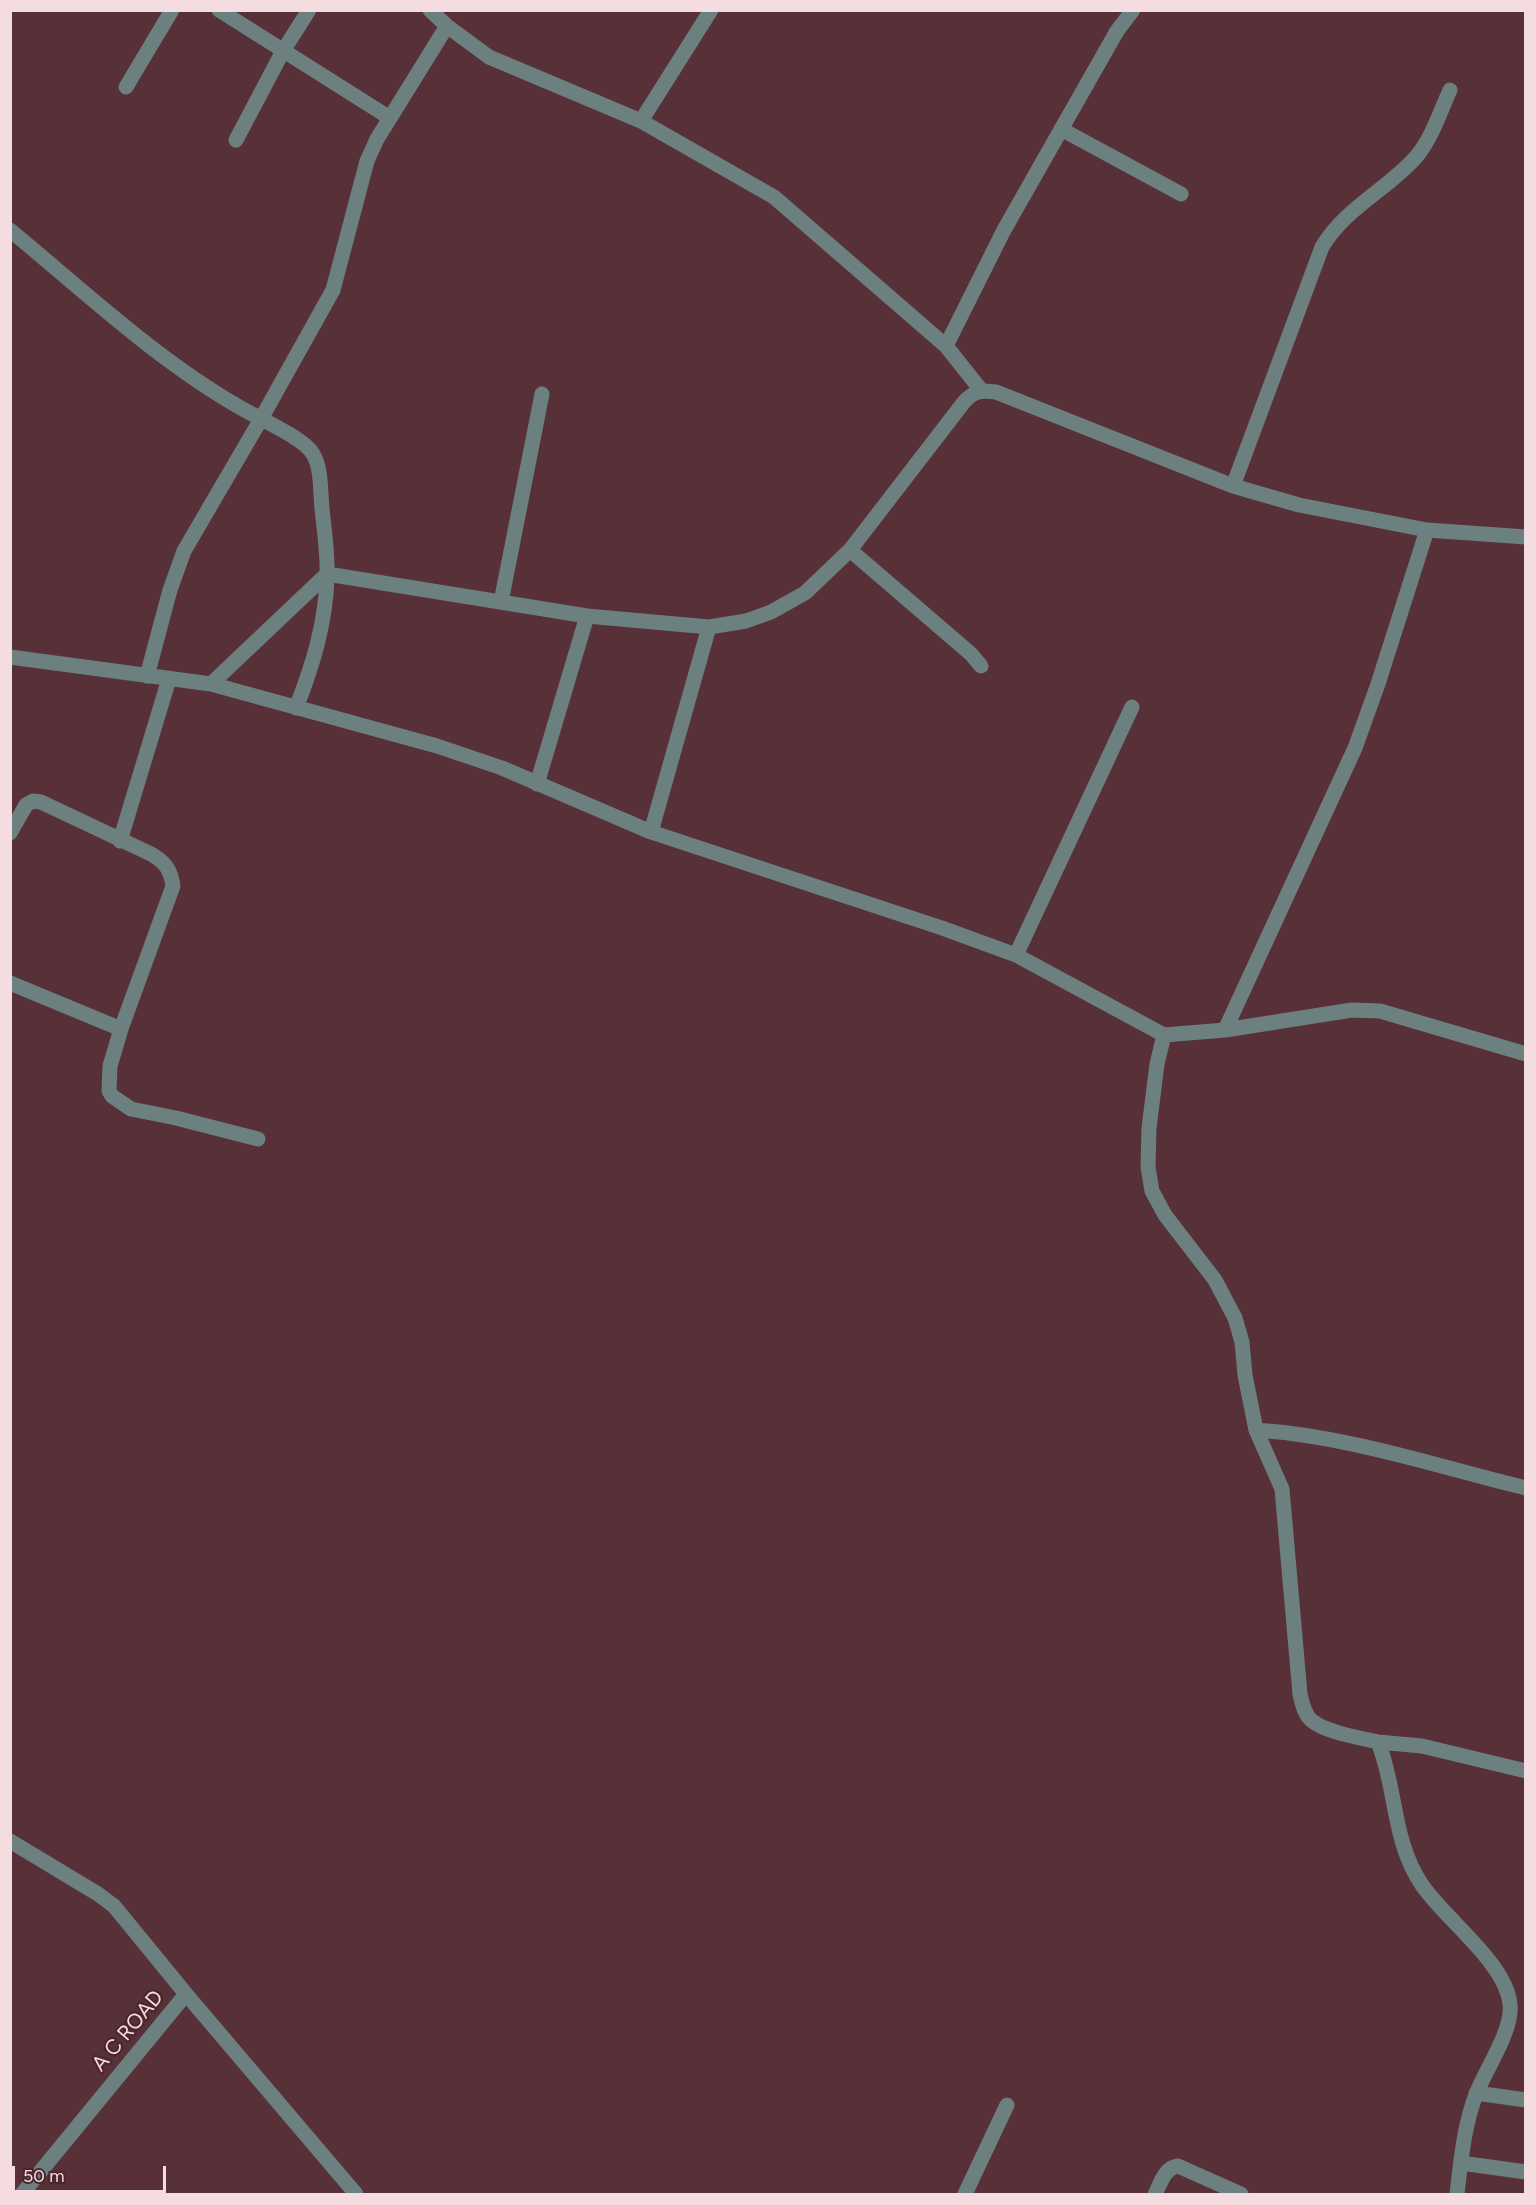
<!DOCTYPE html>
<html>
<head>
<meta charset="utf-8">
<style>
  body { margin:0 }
  #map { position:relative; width:1536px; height:2205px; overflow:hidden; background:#573038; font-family:Figtree,sans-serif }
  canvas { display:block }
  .frame { position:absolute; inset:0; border:12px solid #f5dce0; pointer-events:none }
  .scale { position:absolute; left:12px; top:2166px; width:154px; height:27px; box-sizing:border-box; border:3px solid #f5dce0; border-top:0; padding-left:8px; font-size:18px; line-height:21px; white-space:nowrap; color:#f5dce0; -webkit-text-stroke:4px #4b262e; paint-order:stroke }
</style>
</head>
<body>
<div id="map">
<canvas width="1536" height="2205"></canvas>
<div class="frame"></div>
<div class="scale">50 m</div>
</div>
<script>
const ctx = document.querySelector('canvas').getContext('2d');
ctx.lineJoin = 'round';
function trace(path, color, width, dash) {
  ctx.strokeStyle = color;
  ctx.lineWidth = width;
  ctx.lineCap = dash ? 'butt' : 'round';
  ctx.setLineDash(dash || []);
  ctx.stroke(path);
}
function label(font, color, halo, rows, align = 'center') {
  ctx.font = font + ' Figtree,sans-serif';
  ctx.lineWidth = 4.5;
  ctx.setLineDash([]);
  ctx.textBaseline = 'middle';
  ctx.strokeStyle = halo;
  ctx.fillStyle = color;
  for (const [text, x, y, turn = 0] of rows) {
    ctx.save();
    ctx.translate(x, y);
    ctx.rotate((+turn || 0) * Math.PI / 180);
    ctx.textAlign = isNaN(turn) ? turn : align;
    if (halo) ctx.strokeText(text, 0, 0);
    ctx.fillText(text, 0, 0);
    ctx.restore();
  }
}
trace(new Path2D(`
  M219 10 390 118
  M430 10 447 26 489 57 641 121 774 197 946 346 981 390
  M126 87 172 10
  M641 121 711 10
  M1061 129 1181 194
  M236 140 283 51 309 10
  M10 230C85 292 157 360 241 408 258 418 304 438 313 454 322 469 320 491 322 508 324 530 328 553 327 576 326 622 313 665 296 708
  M946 346 1004 230 1117 31 1133 10
  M1233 486 1322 247C1344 209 1388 189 1416 157 1432 138 1440 112 1450 90
  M850 550 971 654 981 666
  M501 602 542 394
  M10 657 211 684 327 574 587 616 709 627 746 621 771 612 805 593 850 550 964 402C974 391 981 390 996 392L1233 486 1299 505 1427 530 1526 537
  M147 676 170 590 184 551 261 419 333 290 367 161 377 139 447 26
  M211 684 437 746 502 768 651 832 942 928 1016 955 1164 1035
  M537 784 587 616
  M651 832 709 627
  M10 833 26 805 33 801 41 802 151 854C165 862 171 870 173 886L121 1029 110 1066 109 1091 112 1096 131 1109 176 1118 258 1139
  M120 841 169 679
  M1016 955 1132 707
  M10 983 121 1029
  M1225 1030 1355 748 1378 684 1427 530
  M1256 1430C1348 1436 1436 1466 1526 1488
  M1378 1742 1422 1746 1526 1771
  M10 1841 98 1894 114 1906 186 1994 22 2194
  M186 1994 356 2194
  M1476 2093 1526 2100
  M1461 2163 1526 2172
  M965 2194 1007 2105
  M1155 2194C1161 2183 1164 2168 1178 2166L1241 2194
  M1457 2194C1461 2160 1464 2124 1477 2092 1487 2067 1513 2030 1510 2004 1506 1963 1445 1919 1422 1885 1392 1841 1397 1789 1378 1742 1361 1738 1324 1732 1311 1720 1304 1713 1302 1703 1300 1694L1282 1489 1256 1430 1245 1375 1242 1342 1235 1318 1215 1280 1165 1215 1152 1191 1148 1167 1149 1128 1157 1064 1164 1035 1225 1030 1352 1010 1380 1011 1526 1054`), '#6c817f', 15);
label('21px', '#f5dce0', '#4b262e', [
  ["A C ROAD",128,2031,-50]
]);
</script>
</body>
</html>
